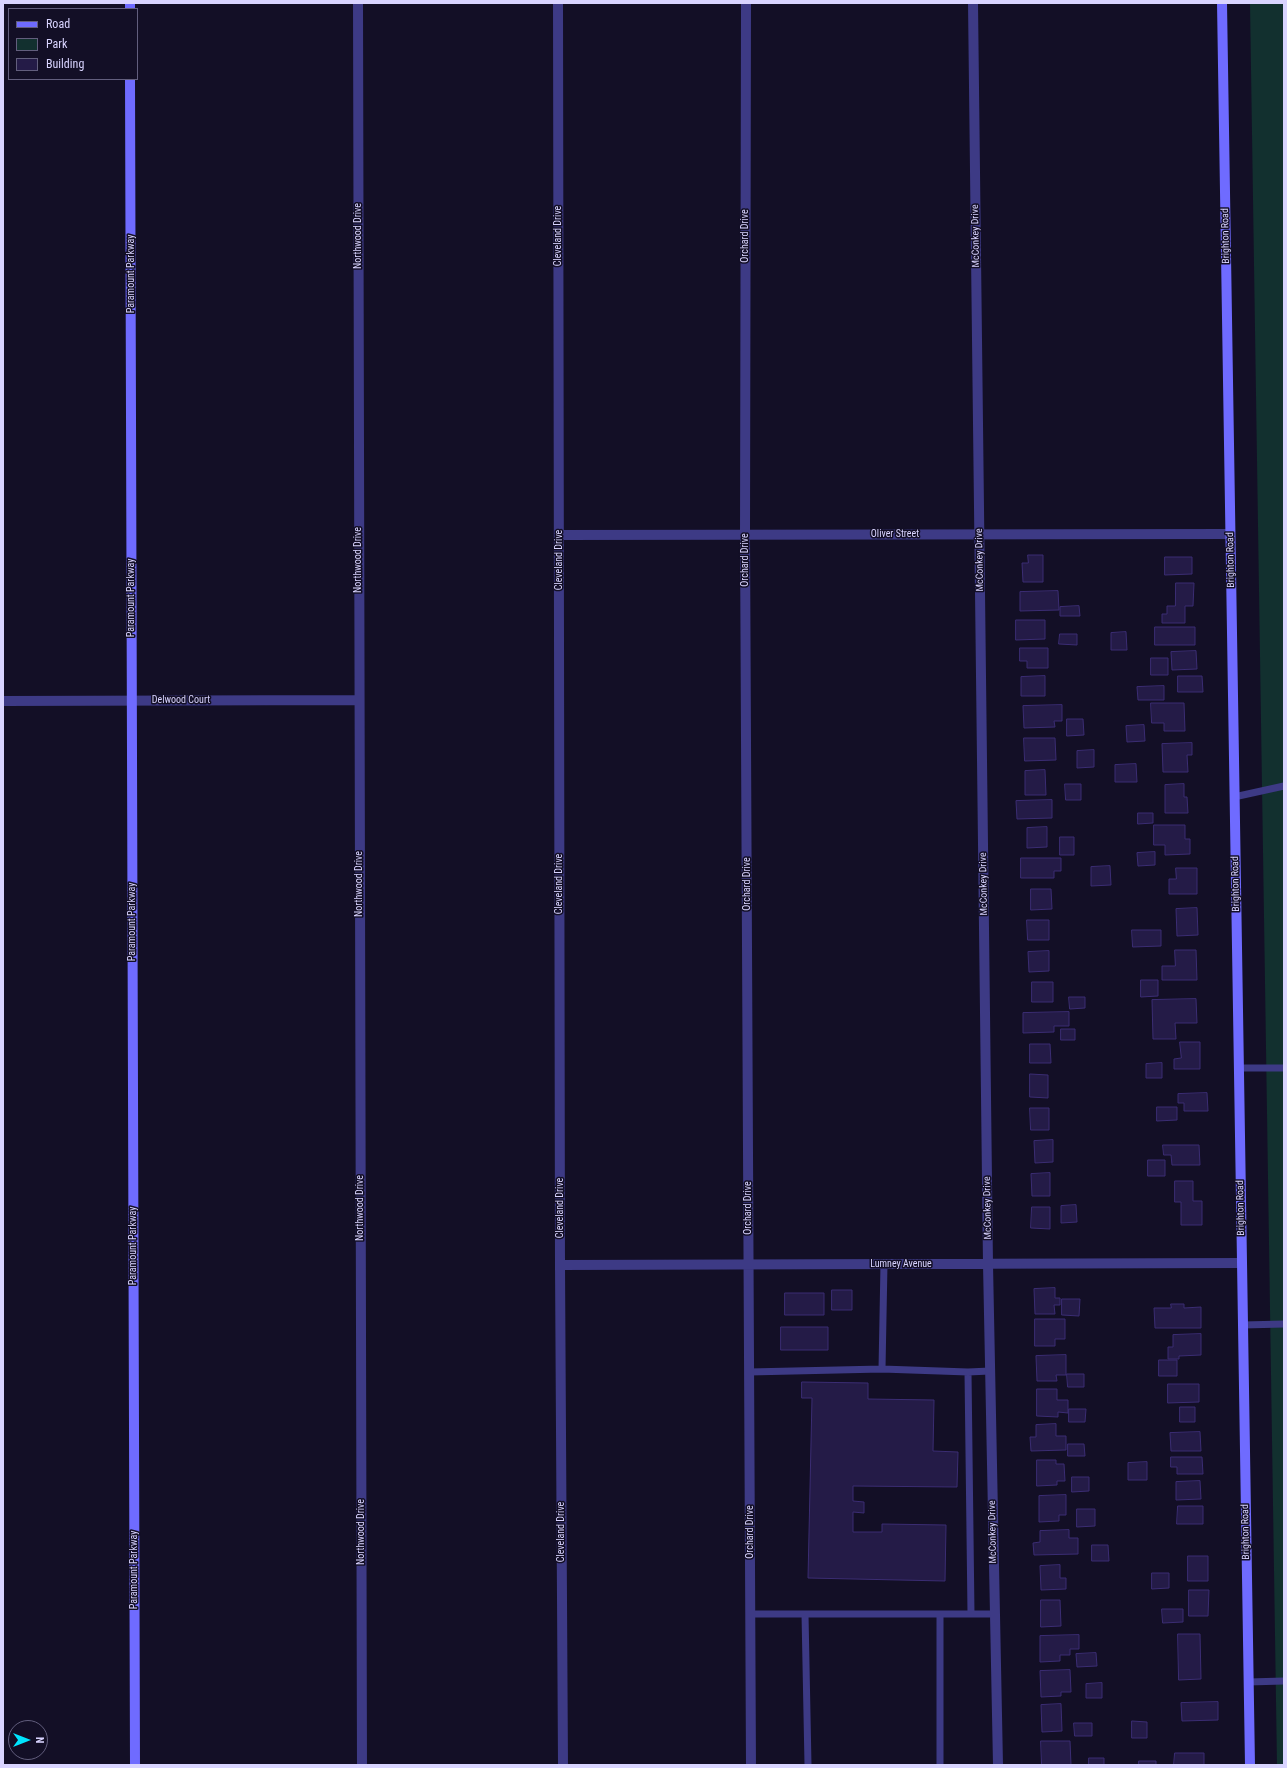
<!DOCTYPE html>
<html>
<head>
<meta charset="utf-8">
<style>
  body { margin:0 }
  #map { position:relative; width:1287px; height:1768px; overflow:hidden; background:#130f26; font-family:"Roboto Condensed",sans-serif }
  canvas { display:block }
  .frame { position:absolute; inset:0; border:4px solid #d9d4ff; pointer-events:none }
  .legend { position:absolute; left:8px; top:8px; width:130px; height:72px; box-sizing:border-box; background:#130f26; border:1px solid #625e7d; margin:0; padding:5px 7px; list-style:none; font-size:12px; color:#d9d4ff }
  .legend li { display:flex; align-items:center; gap:8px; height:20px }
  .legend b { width:20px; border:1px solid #625e7d }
  .north { position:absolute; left:8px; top:1720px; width:40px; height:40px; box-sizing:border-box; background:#130f26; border:1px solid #625e7d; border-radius:50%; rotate:90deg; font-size:11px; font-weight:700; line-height:16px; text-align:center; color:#d9d4ff }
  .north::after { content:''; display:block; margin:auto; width:14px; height:18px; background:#00e5ff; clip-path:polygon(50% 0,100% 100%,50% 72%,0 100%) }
</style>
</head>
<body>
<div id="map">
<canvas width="1287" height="1768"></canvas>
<div class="frame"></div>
<ul class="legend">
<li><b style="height:5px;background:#6f6bff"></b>Road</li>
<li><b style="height:11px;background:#12302f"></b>Park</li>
<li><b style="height:11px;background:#241b47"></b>Building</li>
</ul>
<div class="north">N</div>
</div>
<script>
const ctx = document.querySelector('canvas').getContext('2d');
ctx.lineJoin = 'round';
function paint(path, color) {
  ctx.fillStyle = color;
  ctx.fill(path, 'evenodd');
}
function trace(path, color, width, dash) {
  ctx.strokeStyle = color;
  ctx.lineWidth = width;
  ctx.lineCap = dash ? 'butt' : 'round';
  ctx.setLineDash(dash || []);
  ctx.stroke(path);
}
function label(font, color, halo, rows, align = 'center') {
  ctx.font = font + ' "Roboto Condensed",sans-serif';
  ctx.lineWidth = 3;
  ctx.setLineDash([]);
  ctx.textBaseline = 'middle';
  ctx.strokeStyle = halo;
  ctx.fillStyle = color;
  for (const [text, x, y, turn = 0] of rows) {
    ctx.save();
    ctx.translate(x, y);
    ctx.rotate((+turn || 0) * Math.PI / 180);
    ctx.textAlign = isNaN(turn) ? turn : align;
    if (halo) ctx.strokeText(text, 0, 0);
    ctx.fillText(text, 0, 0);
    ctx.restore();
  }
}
paint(new Path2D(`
  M1250 3H1284V1765H1277Z`), '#12302f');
const building = new Path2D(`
  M1028 555H1043V582H1023L1022 563H1028Z
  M1165 557H1192V574L1165 575Z
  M1176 583H1194L1193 606H1185V623H1162V614H1167V606H1175Z
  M1058 591 1059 610 1020 611V592Z
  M1079 606 1080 616H1060V607Z
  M1016 620H1045V639L1016 640Z
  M1155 627H1195V645H1155Z
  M1126 632 1127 650H1111V633Z
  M1060 634H1077V645L1059 644Z
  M1020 648H1048V668H1027V661H1020Z
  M1196 651 1197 669 1172 670 1171 652Z
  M1151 658H1168V675H1151Z
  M1045 676V696H1021V677Z
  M1178 676H1202L1203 692H1178Z
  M1164 686V700H1138L1137 687Z
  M1151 703H1184L1185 731H1164V723H1152Z
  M1062 705V721H1054L1055 727 1024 728 1023 706Z
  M1067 719H1083L1084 735 1067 736Z
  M1144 725 1145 741 1127 742 1126 726Z
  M1024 738H1055L1056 760 1025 761Z
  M1192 743V755H1187L1188 772H1163L1162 744Z
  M1094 750V767L1077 768V751Z
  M1136 764 1137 782H1115V765Z
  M1045 770 1046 795H1025V771Z
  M1065 784H1081V800H1066Z
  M1184 784V797H1187L1188 813H1165V785Z
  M1052 800V818L1017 819 1016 801Z
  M1138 813H1153V823L1138 824Z
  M1154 825H1185V839H1190V854L1165 855V845H1154Z
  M1047 827V847L1027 848V828Z
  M1060 837H1074V855H1060Z
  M1155 852V865L1138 866 1137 853Z
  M1021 858H1061V871H1054V878H1021Z
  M1110 866 1111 885 1091 886V867Z
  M1176 868H1197V894H1169V879H1176Z
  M1031 889H1051L1052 909 1031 910Z
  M1197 908 1198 935 1177 936 1176 909Z
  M1027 920H1049V940H1028Z
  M1132 930H1161V946L1133 947Z
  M1175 950H1196L1197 980H1162V966H1175Z
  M1049 951V971L1029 972 1028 952Z
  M1141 980H1158V996L1141 997Z
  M1032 982H1053V1002H1032Z
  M1069 997H1085V1008L1070 1009Z
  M1196 999 1197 1023H1175L1176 1039H1153L1152 1000Z
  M1069 1012V1026H1054V1032L1023 1033V1013Z
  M1061 1029H1075V1040H1061Z
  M1180 1042H1200V1069H1174V1059L1181 1058Z
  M1030 1044H1050L1051 1063H1030Z
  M1162 1063V1078H1146V1064Z
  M1030 1074 1048 1075V1098L1030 1097Z
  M1207 1093 1208 1111H1184V1103H1178V1094Z
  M1157 1107H1177V1120L1157 1121Z
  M1030 1108H1049V1130H1031Z
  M1053 1140V1162L1035 1163 1034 1141Z
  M1163 1145H1199L1200 1165H1172L1171 1155H1164Z
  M1148 1160H1165V1176H1148Z
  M1050 1173V1196H1032L1031 1174Z
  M1175 1181H1193V1201H1202V1225H1181V1202H1175Z
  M1076 1205 1077 1222 1061 1223V1206Z
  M1032 1207H1050V1229L1031 1228Z
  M1055 1288V1298H1060V1305H1054L1055 1314H1035L1034 1289Z
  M832 1290H852V1310H832Z
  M785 1293H824V1315H785Z
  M1062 1299H1080L1079 1316 1062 1315Z
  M1171 1304H1184V1308L1201 1307V1328H1155L1154 1308H1171Z
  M1035 1319H1065V1339H1055V1346H1035Z
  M781 1327H828V1350H781Z
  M1201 1334V1355L1179 1356V1359H1168V1347H1173V1335Z
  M1066 1355V1375H1056L1057 1381H1037L1036 1356Z
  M1159 1360H1177V1376H1159Z
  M1067 1374H1084V1387H1068Z
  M802 1382 868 1383V1399L934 1400 933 1451 958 1452 957 1487 853 1486V1501L864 1502V1513L853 1512V1532H882V1524L946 1525 945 1581 808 1578 812 1398H802Z
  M1168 1384H1199V1402L1168 1403Z
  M1037 1389H1057V1400H1068V1413L1058 1412V1417L1037 1416Z
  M1180 1407H1195V1422H1180Z
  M1069 1409H1086L1085 1422H1069Z
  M1056 1424V1436H1066V1450L1031 1451 1030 1437H1036V1425Z
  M1200 1432 1201 1451H1171L1170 1433Z
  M1068 1444H1084L1085 1456H1068Z
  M1171 1457H1202L1203 1474H1177V1467H1171Z
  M1037 1460H1056V1464H1064L1065 1481H1057V1485L1037 1486Z
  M1147 1462V1480H1128V1463Z
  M1072 1477H1089V1491L1072 1492Z
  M1200 1481 1201 1499 1176 1500V1482Z
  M1066 1495V1515H1059V1521L1039 1522V1496Z
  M1178 1506H1203V1524H1177Z
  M1077 1509H1095V1526L1077 1527Z
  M1069 1530V1538H1078V1554L1034 1555 1033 1543 1040 1542V1531Z
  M1092 1545H1108L1109 1561H1092Z
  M1188 1556H1208V1581H1188Z
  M1060 1565V1578H1066V1589L1041 1590 1040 1566Z
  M1152 1573H1169V1588L1152 1589Z
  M1189 1590H1209L1208 1616H1189Z
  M1041 1600H1060L1061 1626 1041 1627Z
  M1162 1609H1183V1622L1163 1623Z
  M1178 1634H1200L1201 1679 1179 1680Z
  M1079 1635V1649H1070V1655H1060V1661L1040 1662V1636Z
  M1096 1653 1097 1666 1077 1667 1076 1654Z
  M1070 1670 1071 1692H1061V1696L1041 1697 1040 1671Z
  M1102 1683V1698H1086V1684Z
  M1218 1702V1720L1182 1721 1181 1703Z
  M1061 1704 1062 1731 1042 1732 1041 1705Z
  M1132 1721 1147 1722V1738H1132Z
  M1074 1723H1092V1736H1075Z
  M1041 1741H1070L1071 1765H1042Z
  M1175 1753H1204V1765H1174Z
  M1089 1758H1104V1765H1089Z
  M1139 1761H1156V1765H1139Z`);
paint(building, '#241b47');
trace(building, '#3b2d73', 1);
trace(new Path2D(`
  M1234 797 1284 786
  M1239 1068H1284
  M884 1264 882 1369 968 1372
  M1243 1325 1284 1324
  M749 1372 882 1369
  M750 1614H995
  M805 1614 808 1765
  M971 1614 968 1372 990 1371
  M1248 1682 1284 1681
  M940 1765V1614`), '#3d3a85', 7);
trace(new Path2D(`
  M358 3 362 1765
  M558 3 560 1265 563 1765
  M746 3 745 535 751 1765
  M973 3 988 1264 998 1765
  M559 535 1230 534
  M3 701 358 700
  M560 1265 1242 1263`), '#3d3a85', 10);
trace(new Path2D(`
  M130 3V9
  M1222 3 1250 1765
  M130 79 135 1765`), '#6f6bff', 10);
label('10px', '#d9d4ff', '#130f26', [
  ["Northwood Drive",358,236,-90],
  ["Cleveland Drive",558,236,-90],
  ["Orchard Drive",745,236,-90],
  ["McConkey Drive",976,236,-91],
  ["Brighton Road",1226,236,-91],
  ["Paramount Parkway",131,274,-90],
  ["Oliver Street",895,534],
  ["Northwood Drive",358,560,-90],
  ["Cleveland Drive",559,560,-90],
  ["Orchard Drive",745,560,-90],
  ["McConkey Drive",980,560,-91],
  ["Brighton Road",1231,560,-91],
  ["Paramount Parkway",131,598,-90],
  ["Delwood Court",181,700],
  ["Northwood Drive",359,884,-90],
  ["Cleveland Drive",559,884,-90],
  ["Orchard Drive",747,884,-90],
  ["McConkey Drive",984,884,-91],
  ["Brighton Road",1236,884,-91],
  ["Paramount Parkway",132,922,-90],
  ["Northwood Drive",360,1208,-90],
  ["Cleveland Drive",560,1208,-90],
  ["Orchard Drive",748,1208,-90],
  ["McConkey Drive",988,1208,-91],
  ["Brighton Road",1241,1208,-91],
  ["Paramount Parkway",133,1246,-90],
  ["Lumney Avenue",901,1264],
  ["Northwood Drive",361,1532,-90],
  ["Cleveland Drive",561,1532,-90],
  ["Orchard Drive",750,1532,-90],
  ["McConkey Drive",993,1532,-91],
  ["Brighton Road",1246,1532,-91],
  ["Paramount Parkway",134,1570,-90]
]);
</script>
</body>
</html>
